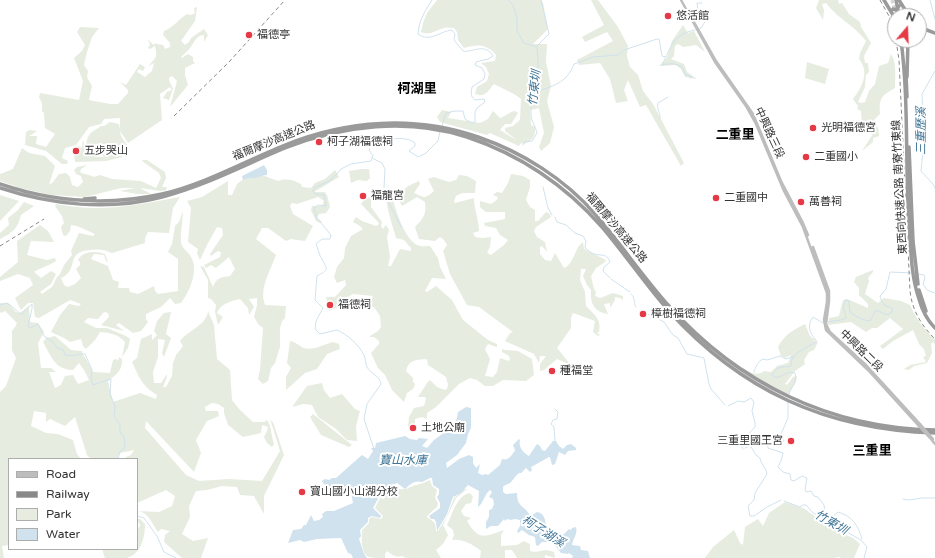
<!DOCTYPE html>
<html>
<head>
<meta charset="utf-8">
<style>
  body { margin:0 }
  #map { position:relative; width:935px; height:558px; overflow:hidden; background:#fff; font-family:"Varela Round",sans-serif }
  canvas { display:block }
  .legend { position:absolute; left:8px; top:458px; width:130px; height:92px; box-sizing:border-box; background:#fff; border:1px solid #adadad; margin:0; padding:5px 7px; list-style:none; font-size:12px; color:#333 }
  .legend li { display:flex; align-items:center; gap:8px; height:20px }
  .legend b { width:20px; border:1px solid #adadad }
  .north { position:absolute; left:887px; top:8px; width:40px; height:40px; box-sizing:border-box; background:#fff; border:1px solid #adadad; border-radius:50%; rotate:19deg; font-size:11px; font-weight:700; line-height:16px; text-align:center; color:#333 }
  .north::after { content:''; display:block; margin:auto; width:14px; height:18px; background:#e63946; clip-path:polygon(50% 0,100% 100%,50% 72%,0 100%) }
</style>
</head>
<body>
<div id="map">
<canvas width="935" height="558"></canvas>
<ul class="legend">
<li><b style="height:5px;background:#bdbdbd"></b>Road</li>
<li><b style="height:5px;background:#888"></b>Railway</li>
<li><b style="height:11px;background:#e6ecdf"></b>Park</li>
<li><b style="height:11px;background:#cfe2ee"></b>Water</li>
</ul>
<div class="north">N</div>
</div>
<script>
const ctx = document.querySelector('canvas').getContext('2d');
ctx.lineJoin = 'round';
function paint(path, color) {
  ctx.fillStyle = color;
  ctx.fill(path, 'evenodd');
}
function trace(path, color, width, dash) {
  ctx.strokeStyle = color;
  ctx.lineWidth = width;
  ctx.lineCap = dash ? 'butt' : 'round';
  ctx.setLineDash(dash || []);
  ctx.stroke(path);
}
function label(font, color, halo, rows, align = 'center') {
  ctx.font = font + ' "Varela Round","Noto Sans TC",sans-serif';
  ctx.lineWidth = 4;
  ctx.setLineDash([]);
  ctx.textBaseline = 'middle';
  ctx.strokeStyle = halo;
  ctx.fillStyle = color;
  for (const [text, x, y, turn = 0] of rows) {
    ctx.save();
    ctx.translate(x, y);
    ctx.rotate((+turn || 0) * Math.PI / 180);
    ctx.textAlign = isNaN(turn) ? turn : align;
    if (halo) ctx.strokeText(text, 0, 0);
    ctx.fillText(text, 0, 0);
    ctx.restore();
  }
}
paint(new Path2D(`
  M437 0H541L543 3 548 29 533 44H547L546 62 551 86 547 101 554 127 550 143 541 151 539 147 544 133 539 108 530 110 531 125 535 127C536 137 532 140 524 144L521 143 519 146 490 133 487 135 440 122 437 117 442 110 451 112 448 118 480 123 488 119 493 111 500 118C506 116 509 112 515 111L518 113 511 124H505L500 130 518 141 505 131V128L513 126 520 120 521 99 514 94 494 84C488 91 485 98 475 94L477 87 487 81 489 74 486 67 481 63 495 61 496 55C487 44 477 44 464 48L458 40 457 32 454 28C451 28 447 27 444 28 436 30 430 36 421 32L423 23 427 13Z
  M591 0H598L618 27 628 46 627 56 630 67 638 75 643 91 653 104 684 163 681 166 646 105 640 107 628 80 624 90 628 101 616 103 610 79 600 63 579 65 577 60 613 41 607 32 585 42 582 37 604 25Z
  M819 0H838L839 4 842 3 849 14 860 22 861 27 871 43 864 56 865 63H868L869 72 866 75 865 87 858 102 861 103 865 102 869 91 875 84 879 66 888 63 891 54C897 63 895 78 895 88 881 96 879 98 880 114L872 122 878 128 879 136 873 138V142L862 151 873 134 868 125H862L861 111 857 109 858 106 853 99C862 87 870 73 859 59L860 53 866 41C855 26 837 18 826 3L822 4 824 10 823 20 816 8Z
  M197 7 195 21 181 41 185 45 189 42 191 38 204 29 208 35 204 42V35C195 36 195 42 190 48 188 51 184 54 181 57L182 58 188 54 193 57V61L195 63 185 68V75L188 85 170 107 177 81 172 76 169 78V80L173 89 169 100 163 98 167 92 172 90 170 87 160 94 162 120 128 143 120 131 121 136 127 145 112 148V154L122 156V157L106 161 75 162 74 154 76 149V147L78 146 82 148 83 140 85 147 84 153 86 155 90 153 98 157H103L104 156 86 149C87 134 89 134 101 126H104L110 122 119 124 120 130V118L104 119 101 124 89 127 76 145 65 148 62 158 68 161 67 164H62L46 151 25 145 26 132 30 130 37 131 29 136H37L36 144 46 147 55 134 45 128 44 113 42 111V103L39 97 40 93 79 100 83 81 74 58 82 51 85 45 77 32 80 27 99 28 92 37 87 52 84 65 88 71 87 77 92 86 89 100 110 104H118L128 93V90L120 82 126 85 140 64 145 67 143 71 139 69 137 72 145 77 152 71 154 63 149 66C155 57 158 59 155 46L150 49 148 48 150 44 147 39 154 45 155 43 157 44 163 45 165 49 170 47V43L163 35 164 31C173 28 179 19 187 14L191 15 195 13 194 8Z
  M683 25 688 33 694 31 705 52 696 45 683 47 678 44 675 46 674 56 671 59 684 64 687 72 697 79 685 77 681 69 676 65 659 66 667 58 672 41Z
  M807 62 829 69 825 84 805 78Z
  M22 148 29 153 45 156 55 166 49 185 53 182 59 174 66 173 70 177 72 185 78 187 83 182 81 176 76 174 74 170 77 167 87 165 81 169 80 172C85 175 89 174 94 177L100 175 112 179 141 181 156 188 161 178 159 173 142 161 143 160H147L165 172 166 178 162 187H167L166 190 161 191 140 188 151 194H137L120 191 135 188H121L85 197 51 195 20 188 0 181V174L13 169Z
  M362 169H369L370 178 367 181 358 180 351 183 349 171Z
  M335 170 339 177 314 192H325L327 195 330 207 326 213 319 214 317 218 322 222 320 223 316 221 311 210 312 206H322L324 201 318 197 297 204 292 203 290 206 293 214 313 226 305 241 291 239 286 241 268 228H262L256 239 276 255C270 272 259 288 265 305L286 306 285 318 282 321 280 328V347L275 363 271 368 268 381 263 384 258 379 260 370 263 328 259 325 254 317 257 305V298L249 299 254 307 249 315 248 308 240 299C231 301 220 304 217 313L223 317 218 325 215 312 216 305 211 299 208 298V280L200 266 204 267 213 287C216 278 221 277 230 276L235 269 229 257 216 268 211 265 206 268 204 265 220 257 221 252 218 251 211 256 210 254 223 235 222 228 217 227 208 243 200 260 197 253 198 249 188 242 191 208 187 201 202 197 228 181V195H232L237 184 246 177H256L262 175 278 181C286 178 294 180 301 184L302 187 311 188 315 183 325 179Z
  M511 174 523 176 530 180V187L526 200 530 207 535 210V221H538L546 212 550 214 551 217 536 227 534 231 537 237 545 242 547 252 542 246 540 247V254L545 260 551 261 555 253 564 268C575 263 574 248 583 242L584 249 606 260 605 262 596 268 591 276 594 289 596 292 595 296 600 298 613 293 623 296V300L620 298 615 297V300L610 308V303L604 304 608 314C594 312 590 303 591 290L587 285 583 276 586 269H581L580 280 585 292 586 306C594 314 602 320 599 332L597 333 600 335 598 336 593 332 595 321 573 313 571 318V328L557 348 570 364 569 366 566 363 557 359 544 370 540 371V364L546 356H540L539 363 534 354 505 341 510 333 513 332 479 307 467 305 450 274 443 251 447 245 444 240 440 237 435 241 419 239 415 227C423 219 427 214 425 202L417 197 402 206 398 198V194L408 186 419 181 420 184 414 193C424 198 425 199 434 191L428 179 434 177 449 182 456 180 459 175 467 176 476 181 475 193H462L456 196 454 201 455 203 474 198C474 209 479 220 479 231L473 233 475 237 483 238 491 237 490 247 487 253 491 255 504 245 508 240 500 235 496 228 485 226 484 223 505 219V212H486L480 207V201L491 204 497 200 498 197 493 195 497 192 502 193 508 183Z
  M387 191 391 192C394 206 405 243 420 246 423 247 427 246 430 246L438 258 440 267 446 279 432 278 425 291 427 292 436 286 452 300 463 320 488 340 497 344V347L488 344 485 349 490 359 485 376 493 377 497 372 500 358 509 361 510 359 509 356 502 352V349L505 350 518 351 532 359 534 375 526 381 503 380 493 386H485L477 380 470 378 459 384 436 407 427 413V419L422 417 415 419V427H408L409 417 414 408 424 406 426 399 425 397H418L427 383 430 380 437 387 445 390 447 389 448 385 446 377 428 365 427 359C416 360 409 359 406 371L413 378V382L415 384 413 389 407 393 404 402 392 390 385 375 378 368 371 353 379 344V341L374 337H370V336L378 331 381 327 380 316 374 307 364 309 361 306 354 310 356 305 365 303 364 300 372 298 373 296 353 294 346 298 342 305 329 311 326 297H335L346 285 345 280 337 283 334 277 337 267 344 258 345 248 351 236 363 229 360 226 353 222 356 217 362 221 376 226 379 224 378 222 361 204 363 201 371 196V207L382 222 381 226 383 229 386 225 389 230 387 237 390 257 388 266H391L400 249 411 251V248L404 240 396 238C393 225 384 204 387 191Z
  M0 195 19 201 0 221Z
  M180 197 173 208 169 233 148 232 145 238V243L112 253C103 249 100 249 90 250 64 252 80 270 61 278L64 285 68 287 75 284 81 278 76 269 80 265V262L78 260C83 250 97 251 105 254L108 262 106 261 104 255 94 254 91 259 108 266 113 280 119 282 118 288H129L130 292 138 294 154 286 155 291 158 294 178 291V259L168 252 172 244 175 226 179 222 183 211C183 218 180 236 181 242 182 249 188 251 191 257 199 270 190 291 181 303L175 304 170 298 161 307 146 314V319L148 322 141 331 133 333 119 323 116 325 124 331 101 325 109 317 108 313 104 312 98 319 88 318 84 322 96 328H107L126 336 130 339 128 348 122 357 125 342C118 334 110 333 100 332L95 340 86 349 83 346 81 339 70 342 64 338 51 332 60 315 69 304 79 306 81 304 70 300 39 318 35 317 33 303H28L21 310 15 298 33 285 30 278 18 274 0 281V277L18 262 17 241 40 225 48 231 54 242 31 241 27 255 47 260 55 258 56 261C49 266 41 267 34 272L41 278 51 271 56 274 51 284 40 292 42 294 52 287 57 277 60 274 64 265 72 255 71 251 79 233 93 236 95 234 77 226 71 225 70 231 66 236 63 235 61 227 64 223 62 216 55 206 56 204C101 213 136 205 180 197Z
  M24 202 34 206 21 215C17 230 13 232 0 239V233L9 225 8 218 18 210Z
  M873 270V272L868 278 869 281 865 294 878 303 884 298 901 301 910 305C915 317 925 330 935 340V344L933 342 931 344 932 353 927 363 914 366 909 370 904 369 910 365 926 362 923 357 926 356 924 349 919 344 913 330 893 341 883 349 880 346 903 329 890 318 877 328H872L866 332 851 322 828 325 829 318 839 316 843 300 847 299 868 308V304L859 295V288L854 282 856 277Z
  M0 303H8L16 312 20 313 29 306 30 322 38 323 44 332 38 343 41 368H51L56 372H49L55 388 61 385 65 376 73 375 78 384 89 380 84 370 79 363 73 370C55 370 51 356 43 342L46 338 55 336 71 350 82 351 83 355 86 359 93 372 110 373 113 360 116 359 118 361 119 357 122 359C123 370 116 375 108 381L113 402 140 393 156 399 157 395C142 386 139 377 132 362L137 358 141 339 152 334V340L157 335 154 331 157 321 164 313 171 312 166 334 171 338 164 357 162 353 165 340 158 339V357L153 372 154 383H161L167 374V377L163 387H166L172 376 173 363 176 355 183 346 180 341C187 331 207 325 208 311L214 325 217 359 230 370 232 400 240 410 253 422H264L267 420C272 427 271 436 274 444L272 447 267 443 264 437 267 431 268 427 262 425 261 433 243 437C237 433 234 429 228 425L224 413V408L218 404 212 403 205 407V409L206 411H218L219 416 207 421 196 440 201 453 194 472 146 421 145 428 186 475 199 481 229 479 262 481 280 451 271 422 269 420 273 422 284 455 264 496V514L254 496 240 495 237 487 222 486 207 490 196 491 189 506 190 517 182 534 193 541 208 538 201 558H182L164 542 165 535 170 531 161 529 158 532C152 524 148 511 137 511L159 512 172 506 175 496 166 490 137 503V459H125L126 457 131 455 134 450 120 453 117 459H91L87 455 75 417 65 426 50 419 46 422V413L34 411 31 426 46 433 58 434 73 440 77 454 81 459H9V545L2 546 4 558H0V392L6 386 16 358 12 350V331L15 327 17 323 5 311 1 313 0 312Z
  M805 324 810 336 815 340 814 341 818 342 814 350 809 352 804 360 805 364 795 371 785 384 787 385 793 377 797 376 796 382 788 395 763 382 742 369 743 368C750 372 757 377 764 371L771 372 777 366 788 363 791 355 785 358 781 356 778 347C784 335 793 330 805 324Z
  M290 341C296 342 301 347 304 348 313 351 325 344 333 342L339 344 340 349 327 354 317 369 305 373 286 390V377L291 368 287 363Z
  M322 383 324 390 330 398 342 394 355 409 360 411 356 426 357 441 347 440 336 429 318 417 312 405 303 404 292 407 307 386Z
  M313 414 352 445 349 447 321 435 310 417Z
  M430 480 432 486 437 490 435 498 438 503 437 507 428 515 427 517 435 523 436 531H438L447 516 454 498 465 489H467L456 498 443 525 448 535 443 544 436 550 441 558H406L402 556C396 558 392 555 387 551L385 554V558C381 558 373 558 369 557 360 553 362 538 362 530L369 523V519L372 517 381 519 383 516 375 508 380 498 384 499C387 492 389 488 396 486L399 489H406C415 484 421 485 430 480Z
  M470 493 473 497 471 503 466 504 461 511 464 516 471 518 467 521C479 541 484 537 504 530L501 535V546L517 545 524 541 530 544V551C539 554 543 547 554 552L555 558 545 555V558H517L512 550H505V558H480L481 551C472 544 463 539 452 540L454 535 453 530 447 525C453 514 456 496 470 493Z
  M785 502C793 506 804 506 810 513L841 533 853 538 860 544 854 558H841L840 557 833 558H705L713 547 734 530 740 543 743 545 745 527 758 519 763 526 769 513Z
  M137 519H140L145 524C145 537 141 554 127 558 121 558 111 558 105 558L102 549H137V530L140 526 139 522 137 524Z`), '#e6ecdf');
paint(new Path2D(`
  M264 165 267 170V175C262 175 258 178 253 178 248 178 247 178 243 180L242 176Z
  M466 407 471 408V428L468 434 466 443 457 455 446 463 447 468 459 459 469 455 473 457V463L476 468 480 464 478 473 482 475 486 474 488 475 500 465 502 459C509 461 512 455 515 450L513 445 519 439 520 440C518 446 523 453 529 456L537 444 540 446 542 450 545 451 553 441H556L559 446 563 449 567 445 571 444 576 448V450L568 451 565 455 559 452 555 464 552 465 550 457H549L533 466 531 467 532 470 530 472 526 468 521 473H519C515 476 514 479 511 482 508 485 505 484 503 487V492L506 494 517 493C517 502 519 504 525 509 528 511 528 514 531 516L537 512C545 513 546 522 546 529L551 528 553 531 557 532V534L561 537 569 529 571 530 572 528 576 527C578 534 573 538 572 545L580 546 581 550 588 551 590 558H572L573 556 569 553 568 554 561 553 554 544H552L548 542H542L538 546 536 545 535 537 529 535 522 530 518 533 517 531 520 526V520L515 519 511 520 507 519 505 521 504 519 498 526H491L486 529V522L489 517V510L492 509 494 504 493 499 489 497 492 492 490 490C484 495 483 504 478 507L479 491 468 485 461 493 453 497 447 514 437 531 436 522 434 519H431L429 516 440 508V503L437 497 439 494V489L433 485 432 478H430L422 482C414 480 411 484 405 489L397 483C390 485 385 490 383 498L379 497 373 508 381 516 380 518 372 516 368 518V522L360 530 361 536 359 539C362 546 362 552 367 558H353L351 554 348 553 341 538 317 539 304 542 300 540 288 543 293 530 301 529 304 525H306L311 515 314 521 319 520 323 517 322 514 326 511H334L353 503 351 492 345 489 326 488 322 481 325 479 329 480 332 478H336L362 455 368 459 373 451 371 448H375L376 443 405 436 410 439 417 440 419 438 428 439 422 446 427 448 434 440 449 429 451 425C457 424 457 417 458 412Z`), '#cfe2ee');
trace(new Path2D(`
  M432 0C425 11 419 20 418 34 430 43 440 31 452 30L455 34 454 40 463 51C472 53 485 42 493 56L488 59 476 62 475 65 482 68 485 74 484 79 472 87C471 93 470 96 475 100L484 99 485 102 477 108 475 112V122L472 123 465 119 463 111H455L446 113 442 126
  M508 0 513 5 517 18V31L524 43 536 47
  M930 0 935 19
  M699 29 701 28 706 20 698 10 697 3H702
  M537 46 549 34 541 0
  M935 71 922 94 924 141 921 171 933 184 935 188
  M690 78 692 77 685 74 683 68C676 63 671 63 662 65 671 47 673 34 695 30
  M534 92C552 87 567 83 574 64L593 57 618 55 624 50 657 39H659L662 56 666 57
  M660 118C661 113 656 109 658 103L668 97
  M523 145 525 142 532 141 537 133C536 127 532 123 531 116 530 101 537 87 538 72 539 64 537 55 537 47
  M372 158 382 163 385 169 384 187 386 197 401 227
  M543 187 548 208 552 215
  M555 217 557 222 566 225 575 233 583 236 586 241 585 248C588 250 591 253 594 254 601 256 607 253 610 262L604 267 603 271 610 278
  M899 238 908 235
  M918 274 924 275 925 278 923 284 927 290 935 293
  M611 279 630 292
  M631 294C636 298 633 303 636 307
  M0 305 7 303C13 306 16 311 21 314L32 304V309L28 326 30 328 38 324 44 336 53 342 57 348 63 350 65 355C72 357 78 354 85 354L92 370 91 379 93 385 111 379 110 394 115 406 114 416 120 425V433L124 436 125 448 120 451 118 459
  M647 314 653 316 664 322 673 335 678 338 687 354 704 358 709 384 711 389 725 405
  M828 322 841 320 846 318 845 312 843 307 846 300 849 301 850 312C857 317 861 320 870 321L876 310 887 315 892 312V308C884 306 882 304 880 296L886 289 890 272 912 273
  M754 372C755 368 758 361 763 359L767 360 780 356 786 359 795 356
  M789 395C790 386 798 384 795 373 786 370 781 379 774 377L772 375C778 365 781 368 791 366L792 359 797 353 816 342V340C809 333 807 325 813 317L823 323
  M788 402V418L781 434 784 441 781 443 767 441 768 448 783 453 781 461 778 467 783 472 790 474 791 480 794 481 802 476 807 478 805 489 806 492 811 491 814 496 818 497 824 505 825 512 829 517H832L838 512C852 516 858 525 862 539
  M728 406 738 401 744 402 751 398 754 402 752 411 755 423V427L741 442
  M555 441 554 427 551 424 553 420 557 419 558 412 555 409
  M740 444 743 449
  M745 448 749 446 751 447 756 455 760 458 761 462 766 470 767 474 755 493 754 500 748 506 750 516H754L767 507 781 500
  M374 449 364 419 367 404 381 384C380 376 371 374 367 367 365 364 366 359 364 355 359 345 348 335 337 330L320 334 315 329 316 321 323 308 315 300 317 276C329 269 328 271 322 259 319 255 318 249 316 244L322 239H330L331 235 317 218 314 208 318 205 326 206 324 195 315 194 313 192 314 188 329 181 335 176 341 169 351 164 371 161 373 156 369 150 370 147 380 142 383 140C393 139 407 136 415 143V146L409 151 418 157 426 153 438 141 440 131
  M903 499 909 500 922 498H935
  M784 501 800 507 803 505H806L813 513 822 517 837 529 845 531 861 540 867 547 864 558
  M137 516 144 518 157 536 164 552 176 558`), '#cfe2ee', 1);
trace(new Path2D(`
  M892 0 894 7 898 11`), '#d6d6d6', 3.5, [3.5, 2]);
trace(new Path2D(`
  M681 0 715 62 746 106 756 124 784 191 803 227 827 293V302L824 320 826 330 868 370 918 425
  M694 22 716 61 753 114 781 181 802 221 808 235
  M813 247 829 291V301L826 324 830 332 866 365 920 424
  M931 439 935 444`), '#bdbdbd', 2.5);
trace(new Path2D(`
  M884 0 893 15 895 23
  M899 0 909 16
  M893 9 896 10 899 6
  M895 18 897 13 906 16
  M919 27 935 33
  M901 40C909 101 905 165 909 226 911 250 911 276 919 299 922 310 927 320 935 328
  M906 75 907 97
  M907 77 908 40
  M909 147 913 241 918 284
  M0 184C53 202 108 206 162 194 205 184 245 161 285 145 346 120 415 115 478 137 522 152 565 179 596 215 621 244 643 277 669 306 739 384 830 428 935 430
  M0 188C51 205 109 211 162 197 205 186 244 165 285 148 343 125 408 118 467 137 521 155 565 185 602 227 625 254 645 284 668 310 741 391 827 430 935 433
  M84 199 95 198
  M919 290 926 311`), '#9a9a9a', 3.5);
trace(new Path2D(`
  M880 0 889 16 895 34
  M896 40 899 60 910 291C912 310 921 325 935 339
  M174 116 229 62 285 0
  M0 246 44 219`), '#888', 1, [4, 3]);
trace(new Path2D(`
  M920 424 933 439
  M918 425 930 438`), '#bdbdbd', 2.5);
trace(new Path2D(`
  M896 0 899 16`), '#9a9a9a', 3.5);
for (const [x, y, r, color] of [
  [668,16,4,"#e63946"],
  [249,35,4,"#e63946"],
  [813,128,4,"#e63946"],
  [319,142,4,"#e63946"],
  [76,151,4,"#e63946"],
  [806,157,4,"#e63946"],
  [363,196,4,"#e63946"],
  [716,198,4,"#e63946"],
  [801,202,4,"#e63946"],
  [330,305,4,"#e63946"],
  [643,314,4,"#e63946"],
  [552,371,4,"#e63946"],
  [413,428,4,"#e63946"],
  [791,441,4,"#e63946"],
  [302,492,4,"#e63946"]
]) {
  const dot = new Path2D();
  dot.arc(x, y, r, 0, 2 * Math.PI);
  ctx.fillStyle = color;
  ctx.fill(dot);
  trace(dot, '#fff', 1.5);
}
label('11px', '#333', '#fff', [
  ["悠活館",676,16],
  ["福德亭",257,35],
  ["光明福德宮",821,128],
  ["柯子湖福德祠",327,142],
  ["五步哭山",84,151],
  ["二重國小",814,157],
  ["福龍宮",371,196],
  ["二重國中",724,198],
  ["萬善祠",809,202],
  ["福德祠",338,305],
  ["樟樹福德祠",651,314],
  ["種福堂",560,371],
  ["土地公廟",421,428],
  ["三重里國王宮",783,441,"right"],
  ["寶山國小山湖分校",310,492]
], 'left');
label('11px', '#333', '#fff', [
  ["中興路三段",769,133,65],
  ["福爾摩沙高速公路",274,141,-22],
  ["東西向快速公路 南寮竹東線",900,187,-93],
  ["福爾摩沙高速公路",616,228,50],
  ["中興路二段",861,351,44]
]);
label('italic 12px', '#3f7597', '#fff', [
  ["竹東圳",535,88,-83],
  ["三重歷溪",922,131,-90],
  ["寶山水庫",403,461],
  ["竹東圳",831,523,30],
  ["柯子湖溪",543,532,32]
]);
label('bold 13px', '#000', '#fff', [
  ["柯湖里",417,90],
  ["二重里",735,136],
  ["三重里",872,452]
]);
</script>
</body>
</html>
